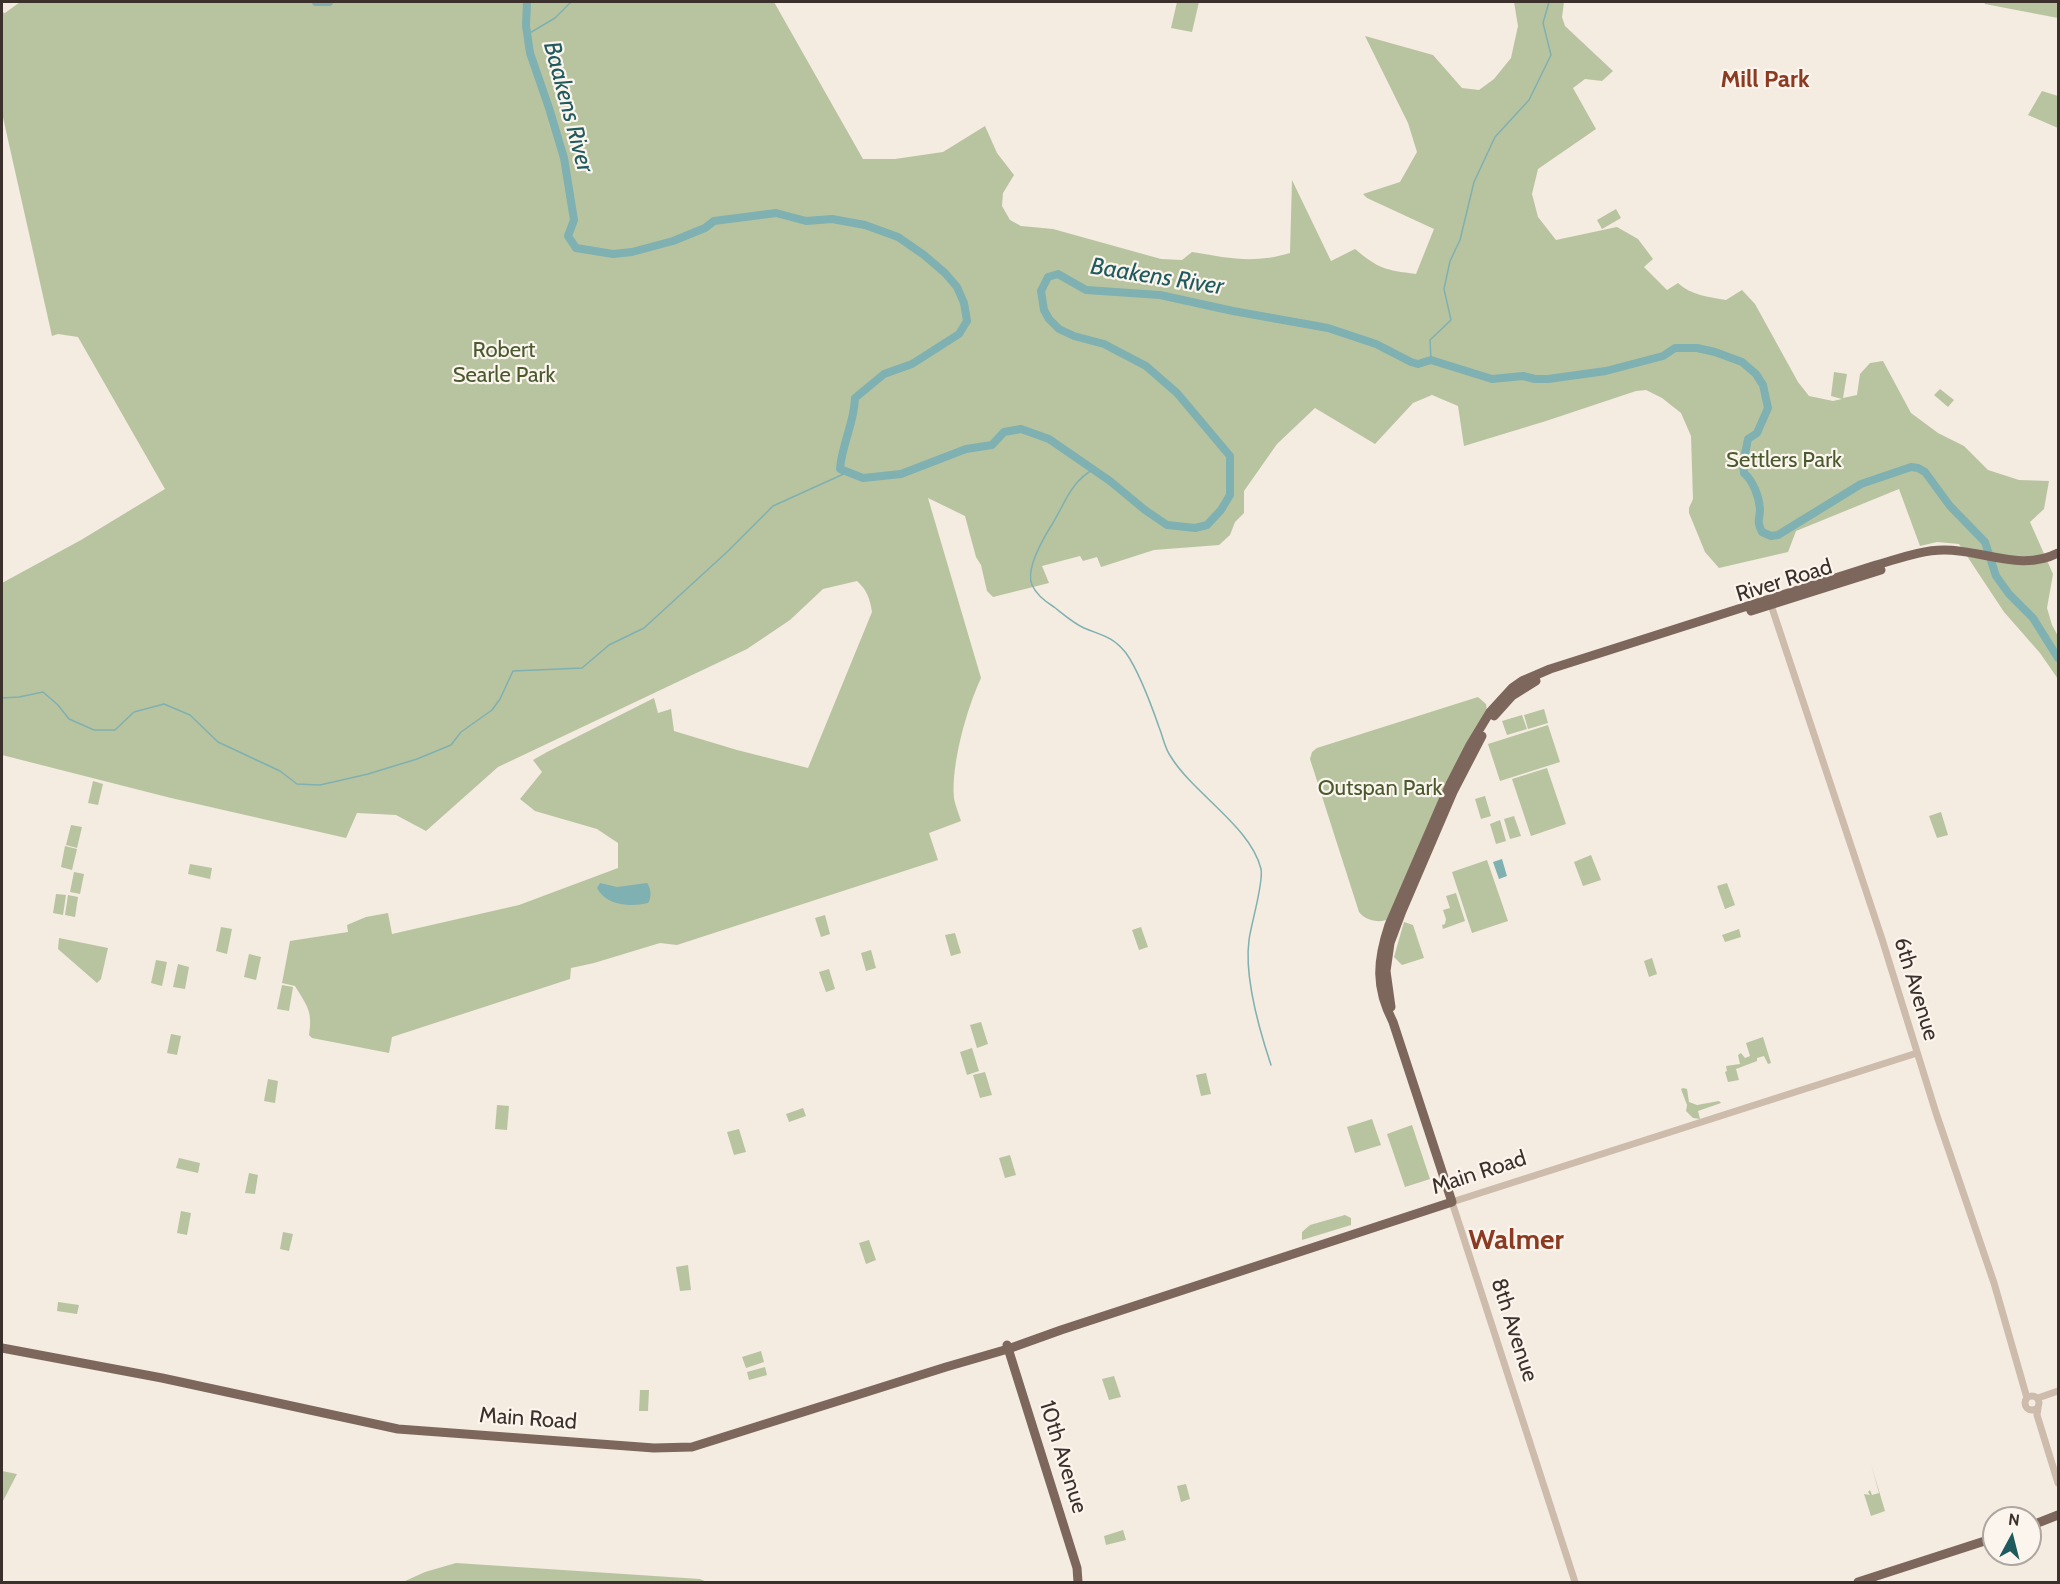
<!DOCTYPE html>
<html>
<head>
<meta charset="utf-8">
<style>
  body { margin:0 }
  #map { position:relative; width:2060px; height:1584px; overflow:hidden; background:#f4ebe1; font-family:Cabin,sans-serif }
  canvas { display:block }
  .frame { position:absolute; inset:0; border:3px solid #3b302b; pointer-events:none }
  .north { position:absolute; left:1982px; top:1506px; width:60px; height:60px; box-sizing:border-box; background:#fbf5ee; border:2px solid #aea6a0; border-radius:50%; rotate:7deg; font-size:16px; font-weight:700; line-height:24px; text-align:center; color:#3b302b }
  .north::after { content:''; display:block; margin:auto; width:21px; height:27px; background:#1f5a5e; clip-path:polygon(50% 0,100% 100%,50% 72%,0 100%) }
</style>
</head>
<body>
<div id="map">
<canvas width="2060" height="1584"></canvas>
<div class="frame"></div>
<div class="north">N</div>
</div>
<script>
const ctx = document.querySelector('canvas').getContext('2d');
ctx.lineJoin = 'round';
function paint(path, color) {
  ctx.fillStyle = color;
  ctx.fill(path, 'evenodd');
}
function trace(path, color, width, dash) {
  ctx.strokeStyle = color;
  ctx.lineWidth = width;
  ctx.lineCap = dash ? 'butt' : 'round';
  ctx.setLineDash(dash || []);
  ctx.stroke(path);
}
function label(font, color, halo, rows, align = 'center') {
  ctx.font = font + ' Cabin,sans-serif';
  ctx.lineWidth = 4.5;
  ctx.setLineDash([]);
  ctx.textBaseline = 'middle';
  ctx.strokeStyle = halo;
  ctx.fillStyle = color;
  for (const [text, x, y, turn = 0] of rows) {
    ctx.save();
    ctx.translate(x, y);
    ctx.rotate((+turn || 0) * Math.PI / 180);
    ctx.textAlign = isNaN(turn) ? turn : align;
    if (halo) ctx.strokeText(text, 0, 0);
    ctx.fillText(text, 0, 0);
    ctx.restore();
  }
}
paint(new Path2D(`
  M20 2H774L863 159H895L943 152 985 126 997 153 1014 175 1003 193 1002 206 1010 220 1021 226 1053 229 1161 259 1182 260 1192 252C1228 258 1254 264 1290 253L1292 180 1331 261 1355 249C1379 269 1385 270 1416 274L1434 229 1367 198 1363 194 1400 182 1417 152 1408 123 1365 36 1433 55 1462 88 1479 90 1494 79 1511 58 1518 26 1514 2H1564L1562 17 1565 26 1613 71 1602 81 1585 79 1573 88 1596 129 1538 169 1532 194 1538 217 1556 240 1617 227 1638 239 1653 259 1644 267 1667 290 1678 283C1690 295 1709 297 1726 300L1742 290 1755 304 1798 382 1809 396 1833 401 1842 399 1831 396 1834 372 1847 374 1843 398 1857 395 1860 374 1870 363 1883 361 1911 413 1938 433 1964 446 1988 470 2019 480 2049 481 2044 509 2030 522 2053 574 2047 608 2052 625 2058 636V679L2040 653 2004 612 1959 544 1937 542 1920 546 1899 489 1796 531 1788 552 1719 568 1705 552 1689 513V508L1693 499 1691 436 1681 413 1662 398 1646 390 1636 391 1546 421 1464 446 1458 406 1432 395 1413 403 1375 444 1315 408 1277 444 1244 491V513L1235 522 1230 535 1219 545 1154 550 1101 567 1097 557 1083 561 1080 556 1042 566 1049 583 993 597 987 591 981 565 976 557 965 516 928 498 981 678C967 708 951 764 954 798 955 805 959 814 961 821L929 833 938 860 677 945 660 943 594 963 571 968 570 979 392 1037 389 1053 312 1038 309 1035C313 1011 307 1006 295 986L282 983 290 941 348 932 347 925 366 917 388 913 392 934 519 905 618 868V843L597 829 535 811 520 799 542 772 533 760 547 752 654 698 658 713 671 709 674 731 737 750 808 768 872 612C870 599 867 590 857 581L823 589 790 620 747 649 498 767 426 831 396 815 357 813 346 838 171 798 2 755V583L81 540 165 489 78 337 58 334 52 336 2 113V12L5 13Z
  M1177 2H1199L1192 32 1171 28Z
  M1984 2H2058V18L1985 4Z
  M2042 91 2058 96V128L2028 115Z
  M1616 209 1621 218 1602 229 1597 220Z
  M1940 389 1954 400 1948 407 1934 395Z
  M1478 697 1486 704 1487 711 1387 920C1377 923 1365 920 1359 912L1310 759 1312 752 1317 748Z
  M1544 709 1548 723 1528 729 1524 715Z
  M1522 715 1527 729 1507 735 1502 721Z
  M1548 725 1560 762 1500 781 1488 744Z
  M1547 768 1566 824 1531 836 1512 779Z
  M93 781 103 784 98 805 88 803Z
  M1485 796 1491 816 1481 819 1475 799Z
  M1941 812 1948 835 1937 838 1929 816Z
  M1514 816 1521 836 1510 839 1504 819Z
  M1500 820 1506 841 1496 844 1490 824Z
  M71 825 82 827 77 848 66 845Z
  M65 846 77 849 72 870 61 867Z
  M1591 855 1601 880 1583 886 1574 862Z
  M1487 860 1508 921 1472 933 1452 872Z
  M190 864 212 868 210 879 188 874Z
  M74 872 84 874 80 894 70 892Z
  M1727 883 1735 905 1725 909 1717 886Z
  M1456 893 1465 921 1443 929 1442 925 1445 924 1446 919 1443 910 1450 908 1446 896Z
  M56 894 66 895 63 915 53 913Z
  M68 895 78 897 75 917 65 915Z
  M825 915 830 934 821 937 815 918Z
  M1404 922 1413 925 1424 958 1402 965 1394 957Z
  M221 927 232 929 227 954 216 951Z
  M1141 927 1148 947 1139 950 1132 930Z
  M1739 929 1741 937 1725 942 1722 935Z
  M955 933 961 953 951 956 945 935Z
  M59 938 108 948 101 979 97 983 58 949Z
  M871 950 876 968 866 971 861 953Z
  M249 954 261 957 256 980 244 977Z
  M1652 958 1657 974 1649 977 1644 961Z
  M156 960 167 962 162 986 151 983Z
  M178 964 189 967 185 989 173 987Z
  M829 969 835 989 826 992 819 972Z
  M282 985 293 987 289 1011 277 1009Z
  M981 1022 988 1044 977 1048 970 1025Z
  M171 1034 181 1036 177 1055 167 1053Z
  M1763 1037 1771 1063 1768 1064 1764 1056 1757 1058V1061L1736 1069 1739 1080 1728 1082 1725 1072 1727 1071 1726 1066 1740 1064 1738 1055 1741 1053 1745 1058 1750 1056 1746 1043Z
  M972 1048 979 1071 967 1075 960 1052Z
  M985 1072 992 1095 980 1098 973 1075Z
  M1206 1073 1211 1094 1201 1096 1196 1075Z
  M268 1079 278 1081 275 1103 264 1101Z
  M1683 1088 1687 1089 1689 1102 1697 1105 1719 1101 1721 1103 1698 1111 1700 1119 1693 1118 1686 1111 1687 1105 1681 1089Z
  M497 1105 509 1106 507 1130 495 1129Z
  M803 1108 806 1116 789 1122 786 1114Z
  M1372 1119 1381 1145 1355 1153 1347 1127Z
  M1412 1125 1430 1179 1405 1187 1387 1134Z
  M739 1129 746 1152 734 1155 727 1132Z
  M1010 1155 1016 1175 1005 1178 999 1158Z
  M179 1158 200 1163 198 1173 176 1168Z
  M249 1173 258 1175 255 1194 245 1193Z
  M181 1211 191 1213 187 1235 177 1233Z
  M1345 1215 1351 1218V1225L1302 1240V1232L1310 1225Z
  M283 1232 293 1234 289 1251 280 1249Z
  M869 1240 876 1260 866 1264 859 1243Z
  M688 1265 691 1290 680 1291 676 1267Z
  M58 1302 79 1305 77 1314 57 1311Z
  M761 1351 764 1362 746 1368 742 1357Z
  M765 1367 767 1375 749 1380 747 1372Z
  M1114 1376 1121 1397 1109 1400 1102 1379Z
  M640 1390H649L648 1411H639Z
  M1871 1464 1885 1511 1871 1516 1864 1494 1870 1495 1868 1492 1870 1490 1872 1495 1879 1493Z
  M2 1471 17 1474 2 1503Z
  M1186 1484 1190 1499 1181 1502 1177 1486Z
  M1123 1530 1126 1540 1106 1545 1104 1536Z
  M456 1563 700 1579 707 1582H403L425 1572Z`), '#b8c4a0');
paint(new Path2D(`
  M1502 859 1507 876 1499 879 1493 862Z
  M600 883 617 887 647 883C651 888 652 898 648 903 631 907 606 906 597 888Z`), '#7fb0b2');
trace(new Path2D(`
  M528 34 555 18 571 2
  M1431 360 1430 340 1451 320 1444 289 1450 261 1460 240 1474 182 1495 137 1529 100 1551 55 1543 23 1549 2
  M1094 469C1070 482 1065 504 1051 526 1043 539 1025 569 1032 585 1036 594 1046 602 1054 607 1063 614 1073 623 1084 628 1103 636 1112 636 1126 653 1138 670 1152 707 1159 727 1163 737 1165 749 1171 757 1194 794 1251 827 1261 869 1264 882 1251 924 1249 940 1244 977 1259 1029 1271 1065
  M2 698 19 697 43 692 58 705 69 719 94 730H115L134 712 164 704 190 715 218 742 280 771 297 784 320 785 368 774 417 759 451 745 461 732 492 710 500 699 513 671 582 668 609 645 644 628 727 552 773 506 848 472`), '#7fb0b2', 1.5);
trace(new Path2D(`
  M316 2H329
  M527 2 526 26 530 53 549 108 564 158 574 220 568 236 576 248 613 254 632 252 673 241 705 228 714 221 776 213 806 221 832 219 865 225 898 237 924 255 945 273 957 287 964 303 967 321 959 334 912 364 884 374 855 398C854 425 842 443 840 469L863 478 901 474 966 449 992 445 1004 432 1021 429 1049 439 1110 481 1145 510 1167 525 1195 528 1207 525 1221 510 1230 495V456L1177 393 1146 366 1104 344 1074 336 1059 329 1049 319 1044 310 1041 291 1048 277 1058 274 1086 290 1160 295 1233 311 1328 328 1376 344 1411 362 1418 364 1431 360 1492 379 1523 376 1535 379H1548L1606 371 1663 356 1675 348H1697L1715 352 1742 362 1756 374 1763 385 1768 408 1757 433 1748 439 1743 464 1744 473C1753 481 1759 496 1760 509 1760 520 1756 520 1762 532L1771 536 1778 535 1861 484 1911 467 1918 468 1925 472 1950 506 1985 542 1996 576 2009 594 2033 618 2058 658`), '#7fb0b2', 8);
trace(new Path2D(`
  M1770 602 1882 939 1936 1113 1994 1283 2027 1398
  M2025 1403a7 7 0 1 1 14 0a7 7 0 1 1-14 0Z
  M2038 1398 2058 1391
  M2038 1408 2037 1415 2058 1483
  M1575 1582 1452 1202 1917 1053`), '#cdbbac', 7);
trace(new Path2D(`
  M1751 611 1881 570
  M1494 716 1512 696 1536 681
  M1391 1007 1386 971 1390 943 1402 911 1453 792 1482 736
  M1007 1345 1077 1568 1078 1582
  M2 1348 162 1378 398 1429 654 1448 692 1447 946 1367 1008 1349 1061 1330 1452 1202 1393 1022C1375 987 1377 961 1389 925L1450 784 1470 745 1490 712 1512 688 1522 681 1550 669 1876 565C1898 559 1921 550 1944 550 1984 550 2021 572 2058 553
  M2030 1526 2058 1515
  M1858 1582 1994 1538`), '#7d675c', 9);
label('22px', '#4a5a2e', '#fbf5ee', [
  ["Robert",504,351],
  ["Searle Park",504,376],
  ["Settlers Park",1784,461],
  ["Outspan Park",1380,789]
]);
label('22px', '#3b302b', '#fbf5ee', [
  ["River Road",1784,581,-17],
  ["6th Avenue",1916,989,73],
  ["Main Road",1479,1173,-18],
  ["8th Avenue",1514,1330,72],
  ["Main Road",528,1419,4],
  ["10th Avenue",1063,1457,73]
]);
label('bold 24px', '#8c3b22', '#fbf5ee', [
  ["Mill Park",1765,80]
]);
label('italic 24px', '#1f5a5e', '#fbf5ee', [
  ["Baakens River",568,107,75],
  ["Baakens River",1157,277,9]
]);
label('bold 28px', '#8c3b22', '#fbf5ee', [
  ["Walmer",1516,1241]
]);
</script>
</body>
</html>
